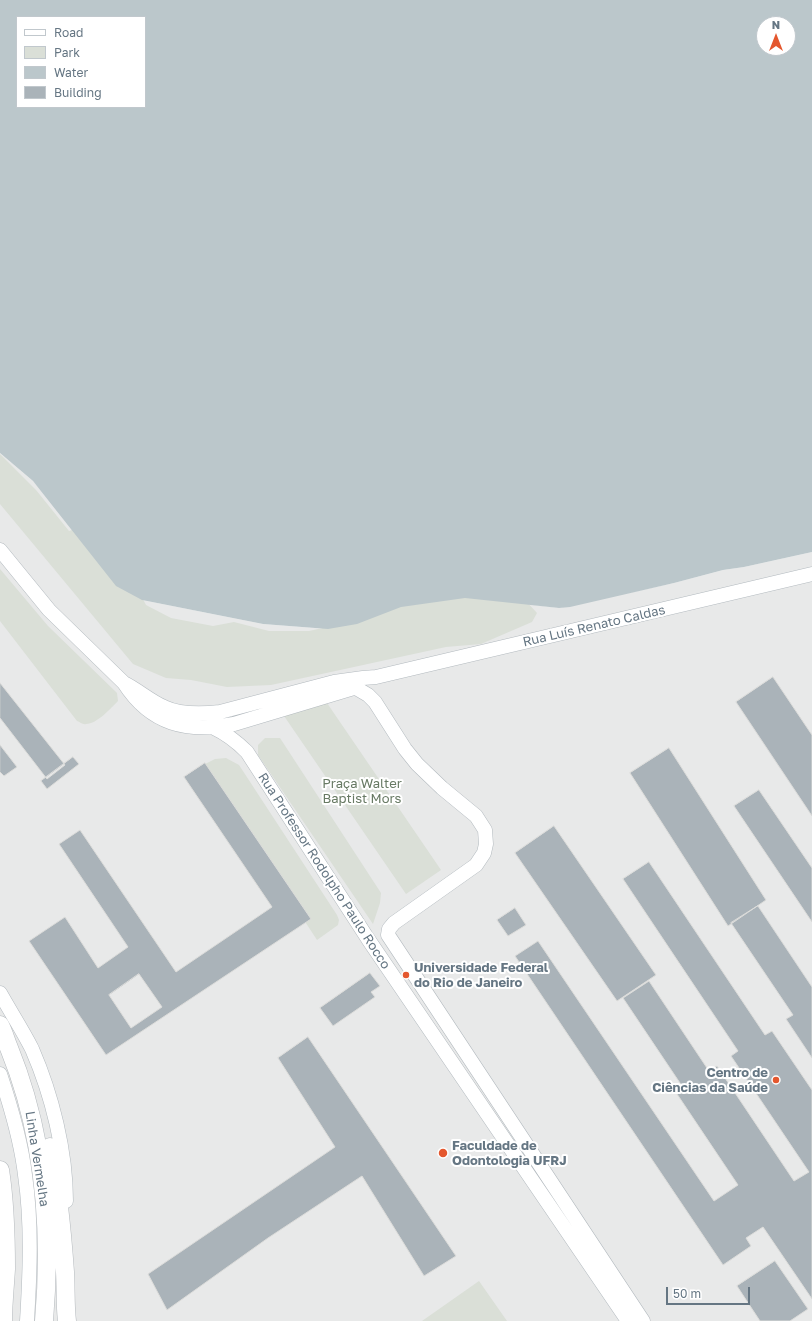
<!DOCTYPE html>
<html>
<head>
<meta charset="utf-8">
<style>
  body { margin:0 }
  #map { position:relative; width:812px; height:1321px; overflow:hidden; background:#fafaf8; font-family:"Golos Text",sans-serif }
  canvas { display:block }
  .legend { position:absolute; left:16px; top:16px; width:130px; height:92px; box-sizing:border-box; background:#fff; border:1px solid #c1c8cd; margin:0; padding:5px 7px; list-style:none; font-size:12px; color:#657683 }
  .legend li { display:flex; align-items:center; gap:8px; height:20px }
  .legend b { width:20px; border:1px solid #c1c8cd }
  .north { position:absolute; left:756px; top:16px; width:40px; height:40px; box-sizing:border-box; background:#fff; border:1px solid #c1c8cd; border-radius:50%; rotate:0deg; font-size:11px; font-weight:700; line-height:16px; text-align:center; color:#657683 }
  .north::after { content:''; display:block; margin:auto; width:14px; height:18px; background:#e4572e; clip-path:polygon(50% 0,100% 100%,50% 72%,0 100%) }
  .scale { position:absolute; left:666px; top:1287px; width:84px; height:18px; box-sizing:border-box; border:2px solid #657683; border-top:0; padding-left:5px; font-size:12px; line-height:14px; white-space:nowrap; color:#657683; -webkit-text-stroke:3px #fff; paint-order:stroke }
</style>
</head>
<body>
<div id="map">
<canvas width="812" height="1321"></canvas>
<ul class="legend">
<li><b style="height:5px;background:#fff"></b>Road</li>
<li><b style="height:11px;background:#dadfd7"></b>Park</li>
<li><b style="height:11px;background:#bbc7cb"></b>Water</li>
<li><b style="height:11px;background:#aab3b9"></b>Building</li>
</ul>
<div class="north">N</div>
<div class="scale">50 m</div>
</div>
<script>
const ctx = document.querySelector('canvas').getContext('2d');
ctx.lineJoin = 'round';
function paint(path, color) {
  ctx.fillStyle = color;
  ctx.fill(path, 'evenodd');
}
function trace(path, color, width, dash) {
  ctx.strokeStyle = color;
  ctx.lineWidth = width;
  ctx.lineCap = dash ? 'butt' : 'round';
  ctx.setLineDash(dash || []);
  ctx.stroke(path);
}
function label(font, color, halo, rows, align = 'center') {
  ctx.font = font + ' "Golos Text",sans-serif';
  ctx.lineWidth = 4;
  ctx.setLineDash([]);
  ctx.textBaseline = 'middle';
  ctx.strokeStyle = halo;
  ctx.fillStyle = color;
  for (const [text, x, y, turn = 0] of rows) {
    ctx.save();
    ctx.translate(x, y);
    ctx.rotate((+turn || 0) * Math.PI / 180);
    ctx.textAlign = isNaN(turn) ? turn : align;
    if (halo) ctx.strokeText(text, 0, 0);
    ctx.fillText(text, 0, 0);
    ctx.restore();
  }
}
paint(new Path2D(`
  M0 453 33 481 142 600 263 624 328 629 511 602 559 608 674 583 723 570 744 567 812 552V1321H0Z`), '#e8e9e9');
paint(new Path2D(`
  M0 454 36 490 69 531 87 525 122 559 146 605 171 618 213 626 234 622 269 631H309L341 624 411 596 524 599 537 613 532 622 481 644 446 647 271 685 227 687 191 680 166 678 133 664 0 504Z
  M0 569 48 626 117 693 118 701C111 708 97 724 86 724 83 725 80 722 77 721L0 621Z
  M327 703 441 870 406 894 282 713Z
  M265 738H280L381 893 380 903 373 924 258 755V745Z
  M226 758 239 765 337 915 339 920 338 925 317 940 203 765 215 759Z
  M479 1281 507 1321H422Z`), '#dadfd7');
paint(new Path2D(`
  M0 0H812V552L744 567 723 570 674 583 570 607 559 608 465 598 401 607 357 624 328 629 263 624 142 600 116 586 33 481 0 453ZM17 17H145V107H17ZM764 24H788V48H764Z`), '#bbc7cb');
const building = new Path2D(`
  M773 677 812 735V816L736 702Z
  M0 683 65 765 47 779 0 718Z
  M0 745 17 767 4 776 0 772Z
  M669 748 766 900 728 926 630 773Z
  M73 757 79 764 47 789 41 781Z
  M205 763 311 919 106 1055 29 941 65 917 98 968 128 947 59 844 80 830 176 972 272 907 184 777ZM139 974 162 1007 131 1028 109 995Z
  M759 790 812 868V922L734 806Z
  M554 826 656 975 617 1001 515 853Z
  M649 862 765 1035 772 1031 812 1090V1299L763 1227 746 1238 751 1246 723 1265 515 956 538 941 714 1201 738 1185 677 1094 684 1089 623 998 649 981 709 1071 717 1066 794 1181 809 1172 731 1056 738 1051 623 879Z
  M758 906 812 987V1058L786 1019 793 1015 731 923Z
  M515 908 526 925 508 936 497 920Z
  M370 973 380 986 371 992 375 997 333 1026 320 1008Z
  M308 1037 456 1256 424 1276 362 1176 268 1238 167 1310 148 1274 335 1147 278 1058Z
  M775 1261 808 1309 790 1321H760L737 1286Z`);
paint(building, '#aab3b9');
trace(building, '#dcdcda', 1);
const secondary = new Path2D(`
  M0 550 49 610 124 683C151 725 187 733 234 724L357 687
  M334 682 356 688 368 695 375 702 405 749 417 764 442 788 476 816 485 830 486 844 484 853 476 865 394 923 389 929 388 935 643 1321
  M124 683C138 690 150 701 164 707 181 715 202 714 220 712L334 682 363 678 376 677 812 574
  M214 728C227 734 237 742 247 752L368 939 628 1321
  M0 993C10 1011 23 1031 32 1049 52 1095 66 1151 66 1201
  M0 1074C11 1107 21 1140 25 1175 32 1223 30 1272 27 1321`);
const highway = new Path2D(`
  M0 1025C4 1033 6 1041 9 1048 44 1134 52 1229 44 1321
  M50 1147C58 1188 62 1230 65 1272 66 1288 65 1305 67 1321
  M0 1170C5 1202 6 1236 6 1269 5 1286 3 1304 3 1321`);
trace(secondary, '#b3babf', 15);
trace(highway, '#b4b9bd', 19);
trace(secondary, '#fff', 14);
trace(highway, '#fff', 18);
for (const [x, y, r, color] of [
  [406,975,4,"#e4572e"],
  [776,1080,4,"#e4572e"],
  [443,1153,5,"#e4572e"]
]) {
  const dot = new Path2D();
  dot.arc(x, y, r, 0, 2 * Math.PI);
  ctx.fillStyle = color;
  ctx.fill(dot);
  trace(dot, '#fff', 1.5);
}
label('13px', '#657683', '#fff', [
  ["Rua Luís Renato Caldas",594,626,-13],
  ["Rua Professor Rodolpho Paulo Rocco",324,871,57],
  ["Linha Vermelha",37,1159,81]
]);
label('13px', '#687a64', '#fff', [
  ["Praça Walter",362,784],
  ["Baptist Mors",362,799]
]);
label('bold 13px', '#657683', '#fff', [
  ["Universidade Federal",414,968],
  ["do Rio de Janeiro",414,983],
  ["Centro de",768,1073,"right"],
  ["Ciências da Saúde",768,1088,"right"],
  ["Faculdade de",452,1146],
  ["Odontologia UFRJ",452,1161]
], 'left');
</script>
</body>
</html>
